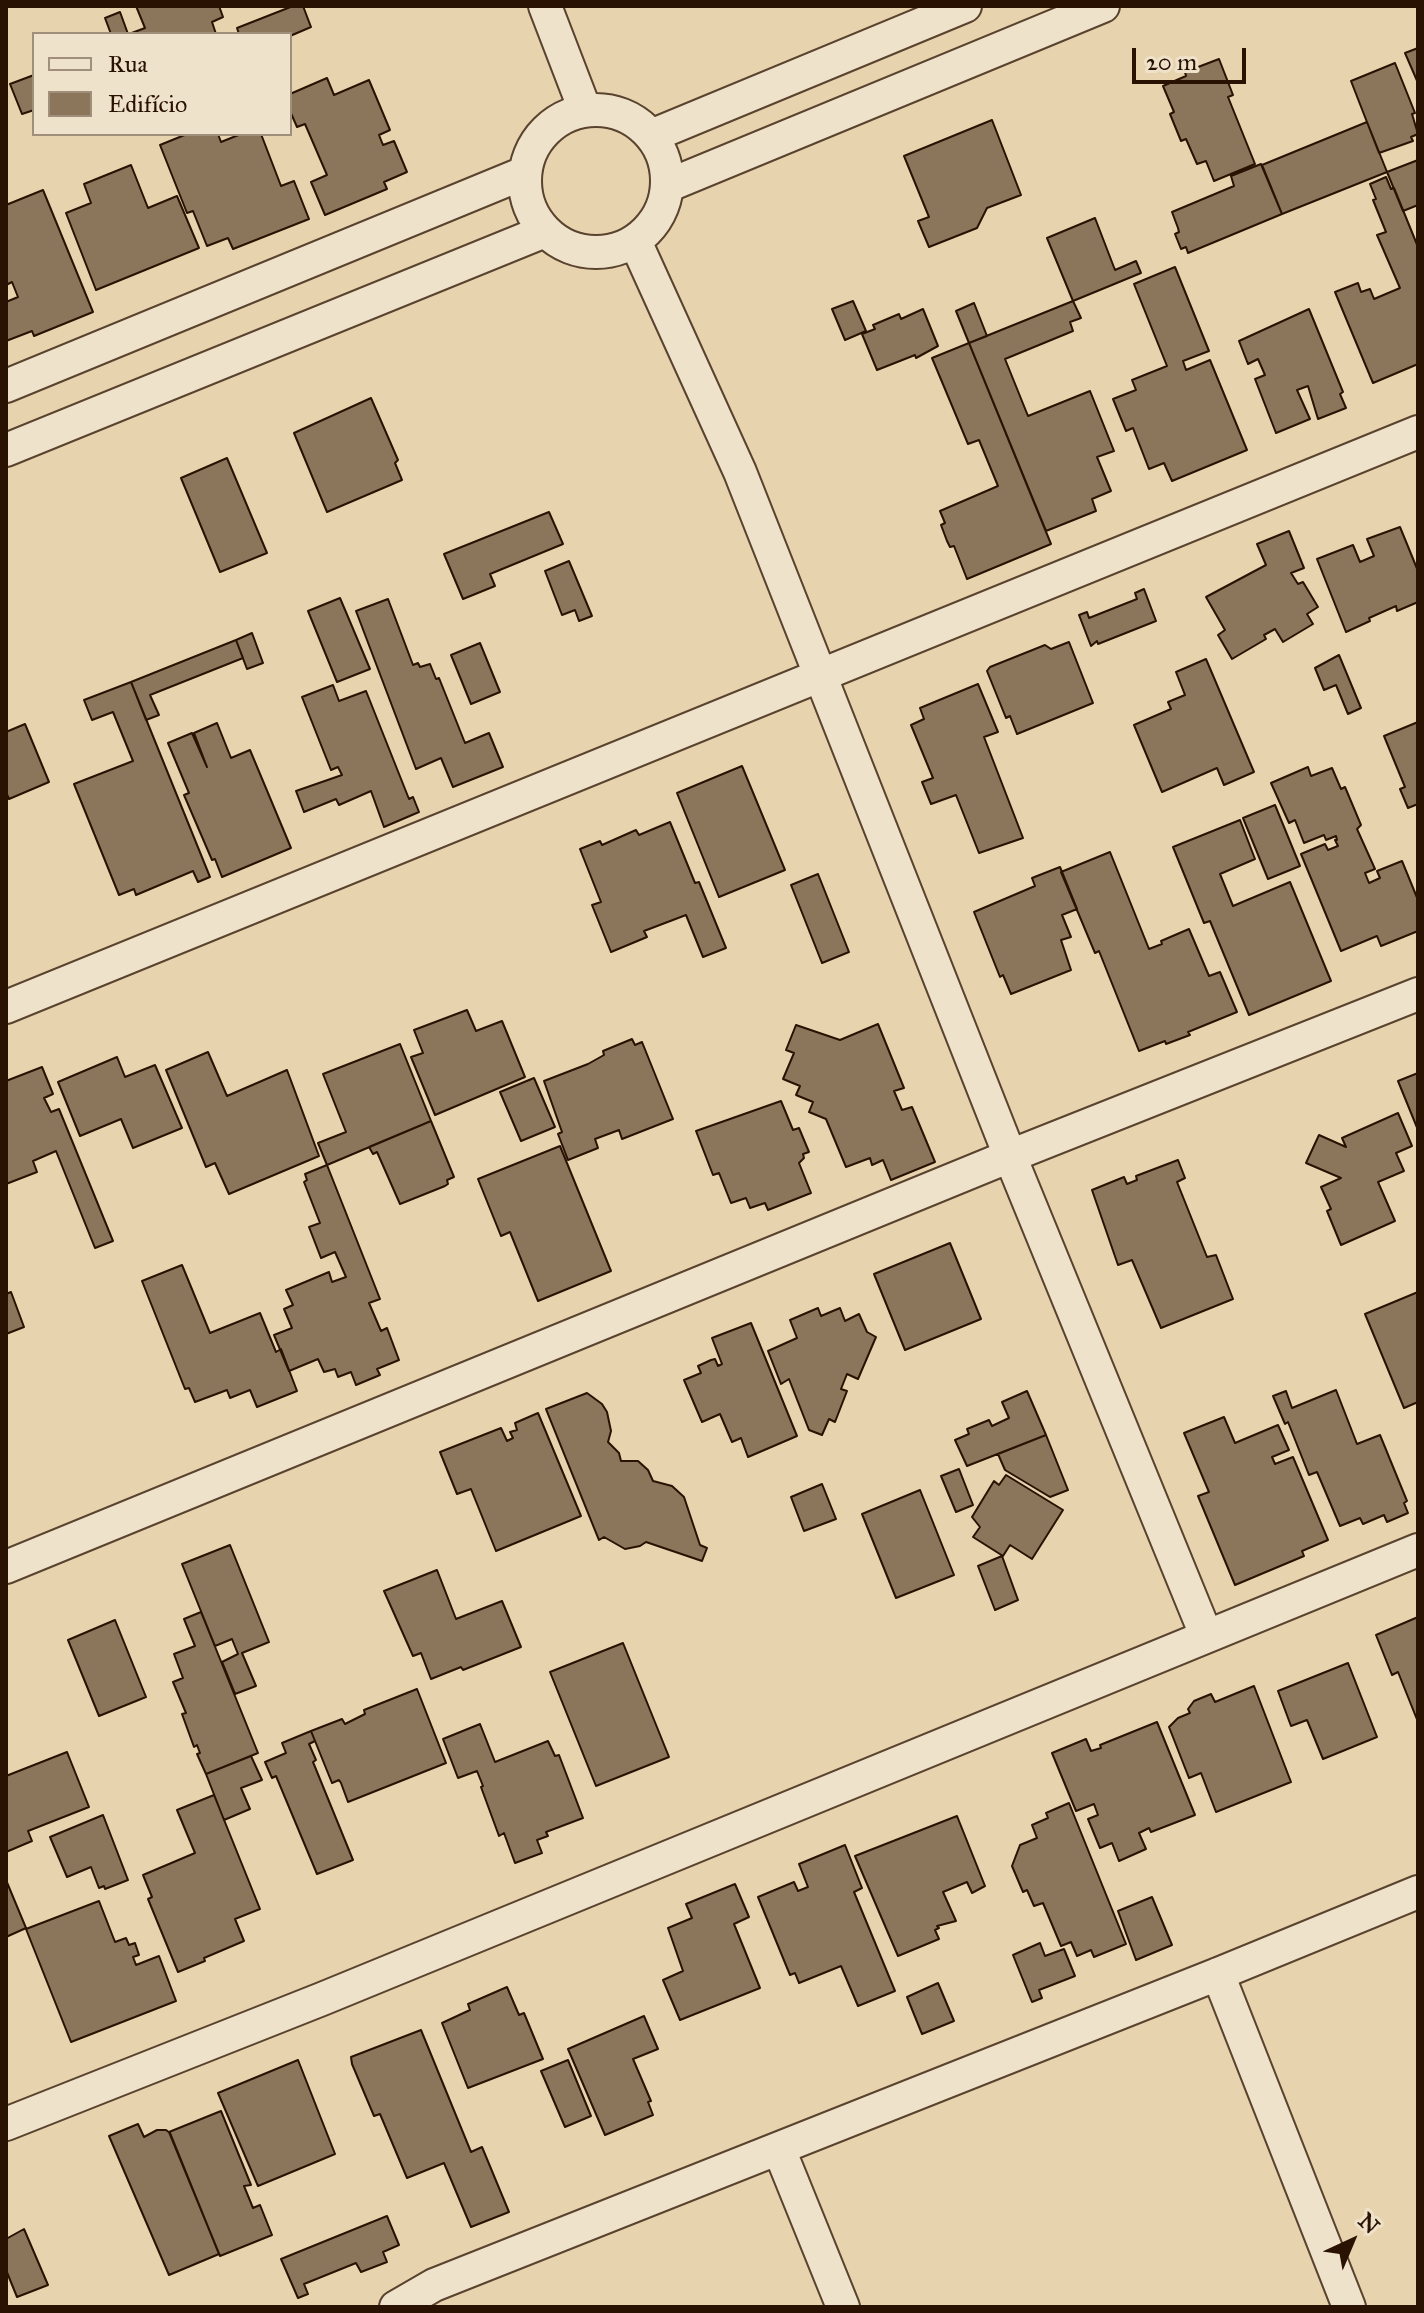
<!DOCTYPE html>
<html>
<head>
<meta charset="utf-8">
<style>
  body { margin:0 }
  #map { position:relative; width:1424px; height:2313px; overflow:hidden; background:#e7d3ad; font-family:"IM FELL Great Primer",serif }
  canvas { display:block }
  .frame { position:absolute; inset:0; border:8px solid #2a1203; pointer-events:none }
  .legend { position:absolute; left:32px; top:32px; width:260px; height:104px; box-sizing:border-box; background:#efe2ca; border:2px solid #a08f7a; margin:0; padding:10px 14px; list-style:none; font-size:24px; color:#2a1203 }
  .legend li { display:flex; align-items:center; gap:16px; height:40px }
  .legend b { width:40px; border:2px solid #a08f7a }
  .north { position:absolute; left:1312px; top:2201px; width:80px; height:80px; -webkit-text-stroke:6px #efe2ca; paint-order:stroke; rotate:44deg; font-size:22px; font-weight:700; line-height:32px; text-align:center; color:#2a1203 }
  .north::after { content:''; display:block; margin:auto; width:28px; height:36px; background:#2a1203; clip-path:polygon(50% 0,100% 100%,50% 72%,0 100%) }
  .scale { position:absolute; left:1132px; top:48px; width:114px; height:36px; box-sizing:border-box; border:4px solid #2a1203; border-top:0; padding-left:10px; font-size:24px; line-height:28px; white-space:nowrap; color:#2a1203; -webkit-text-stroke:6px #efe2ca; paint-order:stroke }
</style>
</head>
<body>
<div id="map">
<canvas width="1424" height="2313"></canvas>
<div class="frame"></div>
<ul class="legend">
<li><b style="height:10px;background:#efe2ca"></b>Rua</li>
<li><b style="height:22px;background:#8c765b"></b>Edifício</li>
</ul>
<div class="north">N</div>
<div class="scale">20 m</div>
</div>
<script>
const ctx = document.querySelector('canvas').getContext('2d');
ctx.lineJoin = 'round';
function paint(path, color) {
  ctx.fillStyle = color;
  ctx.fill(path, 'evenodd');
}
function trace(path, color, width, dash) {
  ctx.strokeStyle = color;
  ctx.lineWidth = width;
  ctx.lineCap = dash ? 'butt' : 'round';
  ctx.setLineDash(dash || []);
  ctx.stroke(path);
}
const building = new Path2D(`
  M136 6H219L223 17 212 22 216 34H129L145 28Z
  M293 6H303L311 27 290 36V34H239L237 28Z
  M120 12 128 34H111L105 18Z
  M1418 48V83L1405 53Z
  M1219 59 1233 95 1228 97 1255 164 1214 181 1206 161 1197 164 1186 139 1181 141 1170 114 1174 112 1163 86 1186 76 1185 72Z
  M1395 63 1415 113 1412 114 1418 134 1411 137 1413 141 1379 153 1351 81Z
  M34 75V110L22 114 10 84Z
  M327 78 334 95 369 80 390 130 379 135 383 145 394 141 407 172 384 182 387 189 325 215 311 182 327 175 305 124 297 127 290 111V94Z
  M992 120 1021 195 987 208 977 228 929 247 918 221 929 217 904 156Z
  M1367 122 1387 172 1282 214 1262 165Z
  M187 134H218L221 142 241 134H261L281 186 294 181 309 219 233 249 228 238 207 246 193 211 187 213 160 145Z
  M1418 160V205L1403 211 1387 172Z
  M1261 164 1282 214 1188 253 1186 247 1181 249 1175 234 1179 232 1178 228 1172 212 1234 186 1231 176Z
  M131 165 148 208 177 196 199 248 96 290 66 213 91 203 84 184Z
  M1386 177 1391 189 1394 188 1418 247V364L1373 383 1335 292 1358 283 1361 292 1370 289 1374 299 1400 288 1377 235 1386 232 1373 200 1376 199 1370 184Z
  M43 190 93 312 34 336 32 331 6 341V302L18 297 12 282 6 285V205Z
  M1095 218 1115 270 1136 261 1141 273 1073 301 1047 238Z
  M1175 267 1209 351 1183 361 1186 370 1210 360 1247 450 1172 481 1164 463 1149 469 1133 428 1126 431 1113 399 1136 390 1132 380 1167 366 1134 284Z
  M853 301 866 331 845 340 832 309Z
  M1073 301 1081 318 1070 322 1073 331 1005 359 1028 416 1090 391 1114 451 1097 457 1111 491 1092 499 1096 511 1046 531 969 343Z
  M974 303 987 336 969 343 956 311Z
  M923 309 938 346 916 358 915 355 877 370 862 334 875 329 873 325 899 314 901 319Z
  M1309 309 1343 392 1340 394 1346 408 1318 419 1308 386 1297 390 1310 419 1276 433 1255 379 1265 375 1258 359 1248 364 1239 341Z
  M969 343 1051 544 967 579 954 546 950 547 947 541 941 525 945 523 940 511 998 486 979 440 968 444 932 358Z
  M371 398 398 460 395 463 402 480 327 512 294 433Z
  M227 458 267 553 220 572 181 478Z
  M549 512 563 544 490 574 495 586 463 599 444 554Z
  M1400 527 1418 571V602L1397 611 1396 606 1369 618 1370 621 1346 632 1317 559 1353 545 1360 562 1374 556 1367 539Z
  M1289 531 1304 568 1291 573 1298 584 1303 582 1318 607 1307 614 1313 624 1283 642 1275 629 1264 635 1266 639 1232 659 1218 635 1225 630 1206 597 1266 565 1257 544Z
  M569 561 592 616 579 621 575 610 562 615 545 571Z
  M1144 589 1156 621 1098 644 1097 641 1091 646 1079 615 1087 612 1089 618 1137 599 1135 593Z
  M340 598 370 669 337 682 308 611Z
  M388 599 413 665 418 663 420 667 430 664 436 679 439 678 465 743 489 733 503 767 453 787 441 758 416 769 356 611Z
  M252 633 263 663 247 669 236 640Z
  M236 640 243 658 150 695 159 715 146 720 131 682Z
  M1069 642 1093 703 1017 734 1010 716 1006 718 987 671 990 667 1045 645 1051 649Z
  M480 643 500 692 471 704 451 655Z
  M1339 655 1361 708 1348 714 1336 685 1324 690 1315 668Z
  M1206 659 1254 772 1224 785 1217 768 1162 792 1134 725 1171 709 1168 702 1185 695 1176 672Z
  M131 682 210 877 198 882 193 871 136 895 134 889 119 895 74 784 133 761 113 712 92 720 84 700Z
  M978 684 998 732 984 737 1023 838 979 853 956 795 931 804 922 782 933 778 911 725 924 719 920 708Z
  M333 685 339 701 366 691 409 799 413 797 419 812 384 827 371 791 339 805 336 799 304 812 296 791 342 775 338 767 331 770 302 697Z
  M1418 722V804L1408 808 1400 789 1405 787 1384 736Z
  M217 723 231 758 250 750 291 848 222 877 215 859 212 860 184 795 189 793 168 743 192 733 207 767 194 733Z
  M25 724 49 782 9 799 6 792V732Z
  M742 766 785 870 719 897 677 793Z
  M1308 767 1311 776 1332 768 1341 789 1345 787 1361 825 1357 829 1375 869 1365 873 1369 883 1380 878 1377 871 1402 861 1418 900V931L1381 946 1377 936 1341 951 1301 854 1325 844 1328 850 1338 846 1335 840H1337L1336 836 1326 840 1324 835 1304 843 1295 820 1289 823 1271 783Z
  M1275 805 1300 866 1268 879 1243 818Z
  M1240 820 1255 859 1220 874 1233 906 1290 882 1331 981 1249 1015 1210 921 1204 923 1173 847Z
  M670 822 695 883 699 882 726 948 703 957 686 915 644 931 647 937 611 952 592 905 601 902 580 849 600 841 602 845 636 830 639 835Z
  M1110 852 1149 949 1162 944 1161 941 1189 929 1209 976 1220 972 1237 1012 1188 1032 1190 1035 1166 1044 1165 1041 1139 1051 1099 951 1095 953 1061 872Z
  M1060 867 1077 909 1062 915 1071 937 1061 940 1071 970 1011 994 1003 975 1000 977 974 912 1035 886 1032 878Z
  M818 874 849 952 822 963 791 885Z
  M467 1010 476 1031 502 1021 525 1077 435 1115 411 1057 423 1053 414 1030Z
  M878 1024 904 1088 894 1091 902 1110 912 1107 935 1162 891 1180 883 1160 872 1165 870 1158 846 1167 826 1119 809 1112 813 1102 796 1095 800 1086 783 1079 794 1053 786 1050 796 1025 840 1040Z
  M632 1039 635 1045 642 1042 673 1119 622 1139 619 1130 595 1139 598 1148 568 1160 558 1134 562 1132 544 1081 588 1064 604 1055 603 1051Z
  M400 1044 431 1121 327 1165 318 1143 346 1132 323 1074Z
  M208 1052 227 1096 287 1070 319 1156 229 1194 215 1163 206 1167 166 1070Z
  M117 1057 125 1077 155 1065 182 1128 133 1148 121 1119 80 1136 58 1082Z
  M42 1067 53 1094 44 1098 51 1112 59 1109 113 1241 95 1248 56 1151 33 1161 37 1172 6 1184V1081Z
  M1418 1073V1130L1398 1081Z
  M534 1078 555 1127 521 1141 500 1092Z
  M781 1101 793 1130 799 1128 809 1152 803 1154 804 1158 799 1163 811 1193 768 1210 765 1203 750 1208 746 1198 731 1203 719 1173 713 1175 696 1131Z
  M1398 1113 1412 1146 1396 1153 1404 1171 1378 1182 1395 1221 1341 1245 1327 1211 1331 1209 1321 1187 1341 1178 1306 1163 1319 1135 1346 1147 1342 1138Z
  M431 1121 454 1177 447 1180 448 1184 445 1186 400 1204 377 1152 373 1154 369 1147Z
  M560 1146 611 1271 538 1301 510 1232 501 1236 478 1179Z
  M1178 1160 1185 1178 1177 1182 1207 1257 1216 1255 1233 1299 1161 1328 1132 1260 1118 1265 1092 1190 1124 1177 1127 1184 1137 1180 1136 1176Z
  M327 1165 380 1299 369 1303 381 1331 387 1328 399 1360 377 1369 380 1375 356 1385 351 1372 338 1377 335 1369 324 1372 318 1359 289 1371 274 1335 292 1328 284 1309 293 1305 286 1290 329 1272 332 1282 346 1277 335 1252 321 1258 309 1227 320 1223 304 1182 307 1180 305 1174Z
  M950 1243 981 1319 905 1350 874 1274Z
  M182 1265 210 1333 260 1313 276 1352 281 1349 297 1391 257 1407 250 1390 230 1398 227 1390 195 1402 189 1388 185 1389 142 1281Z
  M11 1292 24 1327 6 1334V1294Z
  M1418 1292V1402L1404 1408 1365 1314Z
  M818 1308 821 1316 840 1308 845 1321 859 1314 867 1332 876 1337 858 1379 847 1374 841 1389 847 1391 835 1422 829 1419 822 1435 809 1430 789 1379 781 1384 768 1351 797 1338 790 1320Z
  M751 1323 797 1436 748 1457 741 1438 732 1442 720 1414 702 1422 684 1380 701 1373 698 1366 711 1360 715 1359 718 1366 722 1364 712 1338Z
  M1336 1390 1357 1444 1380 1435 1407 1501 1404 1503 1408 1513 1387 1522 1384 1515 1363 1524 1360 1518 1340 1526 1317 1472 1309 1475 1288 1422 1285 1424 1273 1396 1286 1391 1292 1408Z
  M1027 1391 1046 1435 967 1466 955 1440 969 1434 967 1429 989 1420 992 1426 1009 1418 1002 1402Z
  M587 1393 602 1404 607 1412 611 1431 608 1442 619 1453 621 1461H638L648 1470 653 1481 672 1486 684 1497 700 1545 707 1548 702 1561 646 1542 640 1546 625 1549 604 1537 599 1540 546 1409Z
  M538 1413 581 1516 496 1551 471 1489 457 1494 440 1452 501 1428 507 1441 513 1438 510 1432 517 1430 515 1423Z
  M1224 1417 1235 1443 1278 1425 1289 1450 1272 1457 1275 1464 1293 1457 1328 1540 1302 1551 1304 1556 1235 1585 1198 1496 1209 1492 1184 1433Z
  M1046 1435 1068 1490 1050 1497 1005 1470 998 1454Z
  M959 1469 973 1505 956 1512 941 1476Z
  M1006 1475 1063 1510 1032 1559 1010 1545 1003 1556 973 1537 980 1527 972 1517 994 1481 999 1485Z
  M822 1484 836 1519 804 1531 791 1497Z
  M920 1490 954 1575 896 1598 862 1514Z
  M230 1545 269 1642 242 1653 256 1686 235 1694 222 1662 238 1654 232 1639 215 1646 182 1564Z
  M1002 1556 1018 1600 995 1610 978 1566Z
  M437 1570 456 1619 502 1601 521 1647 463 1670 461 1667 431 1679 421 1653 413 1656 384 1591Z
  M201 1612 258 1753 206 1774 197 1754 200 1753 197 1745 194 1747 182 1714 186 1713 173 1682 183 1678 174 1654 195 1646 184 1619Z
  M1418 1617V1722L1398 1672 1392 1675 1376 1635Z
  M115 1620 146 1697 99 1716 68 1640Z
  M623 1643 669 1757 596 1786 550 1672Z
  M1348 1663 1377 1737 1323 1759 1307 1720 1291 1726 1278 1691Z
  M1254 1686 1291 1782 1216 1812 1201 1773 1189 1778 1169 1727 1178 1718 1190 1713 1188 1709 1194 1701 1211 1694 1215 1702Z
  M417 1689 446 1763 348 1802 341 1783 339 1780 332 1783 311 1731 342 1719 345 1724 365 1714 364 1710Z
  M1157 1722 1195 1815 1151 1832 1149 1828 1139 1833 1146 1849 1119 1861 1112 1843 1100 1848 1088 1819 1098 1815 1094 1804 1076 1811 1052 1753 1086 1739 1091 1751 1101 1748 1100 1745Z
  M480 1724 495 1762 548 1741 555 1756 559 1755 583 1818 546 1832 548 1836 537 1840 542 1853 515 1863 504 1833 499 1836 481 1787 483 1786 477 1771 458 1778 443 1739Z
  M311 1731 315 1741 309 1744 316 1760 313 1762 353 1860 317 1874 276 1776 272 1778 265 1762 286 1753 282 1743Z
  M67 1752 89 1807 28 1831 32 1841 6 1852V1776Z
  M251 1756 262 1780 241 1788 250 1809 224 1820 206 1774Z
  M214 1795 260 1909 235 1919 244 1941 204 1958 205 1961 178 1972 148 1899 152 1897 143 1875 195 1853 177 1810Z
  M1069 1803 1126 1944 1094 1957 1091 1950 1077 1956 1071 1942 1061 1946 1043 1903 1034 1906 1027 1890 1023 1892 1012 1866 1020 1845 1037 1838 1032 1825 1048 1818 1046 1813Z
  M103 1815 128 1880 105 1889 104 1886 99 1888 91 1867 67 1877 50 1837Z
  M957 1816 985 1886 972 1893 967 1882 943 1892 956 1921 937 1926 939 1928 935 1930 939 1939 898 1956 855 1856Z
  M845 1845 862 1888 854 1892 895 1991 858 2006 841 1966 799 1983 795 1973 790 1975 758 1897 794 1882 798 1891 808 1887 799 1864Z
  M6 1880 26 1928 6 1937Z
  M735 1884 749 1917 734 1924 760 1988 680 2020 663 1980 683 1971 668 1928 692 1918 686 1904Z
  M1152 1897 1172 1945 1136 1960 1118 1911Z
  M99 1901 115 1942 126 1938 129 1945 135 1943 139 1955 133 1957 136 1965 159 1956 176 2001 71 2042 26 1929Z
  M1040 1943 1045 1956 1064 1949 1075 1976 1039 1990 1042 1998 1032 2002 1013 1955Z
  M938 1983 954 2021 922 2034 907 1997Z
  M507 1987 519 2015 524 2013 543 2059 468 2088 442 2023 470 2010 468 2004Z
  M644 2016 658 2049 633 2059 651 2101 648 2102 653 2115 605 2135 568 2049Z
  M421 2030 471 2152 482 2147 509 2212 471 2227 444 2163 407 2178 380 2114 374 2116 352 2064 351 2057Z
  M298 2060 335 2154 258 2186 218 2093Z
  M568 2060 591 2116 565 2127 541 2071Z
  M221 2111 251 2185 244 2186 253 2208 260 2205 272 2235 220 2256 169 2132Z
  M138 2124 144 2137 157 2130H166L170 2133 219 2254 169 2275 109 2136Z
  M387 2216 399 2245 383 2252 387 2262 361 2272 356 2263 304 2284 308 2294 298 2298 281 2259Z
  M24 2229 48 2285 17 2297 6 2270V2239Z`);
paint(building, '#8c765b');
trace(building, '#2a1203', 2);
const minor = new Path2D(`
  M545 6 585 110
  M525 181a71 71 0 1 1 142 0a71 71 0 1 1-142 0Z
  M651 136 965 6
  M667 186 1103 6
  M635 241 740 472 1010 1156 1206 1635
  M6 386 524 173
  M6 450 545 231
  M6 1007 1418 432
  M6 1567 1010 1156 1418 994
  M1218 1974 1349 2307
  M6 2124 322 1999 1418 1550
  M779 2149 843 2307
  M396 2307 434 2285 1218 1974 1418 1892`);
trace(minor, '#59422e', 36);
trace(minor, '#efe2ca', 32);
</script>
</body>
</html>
